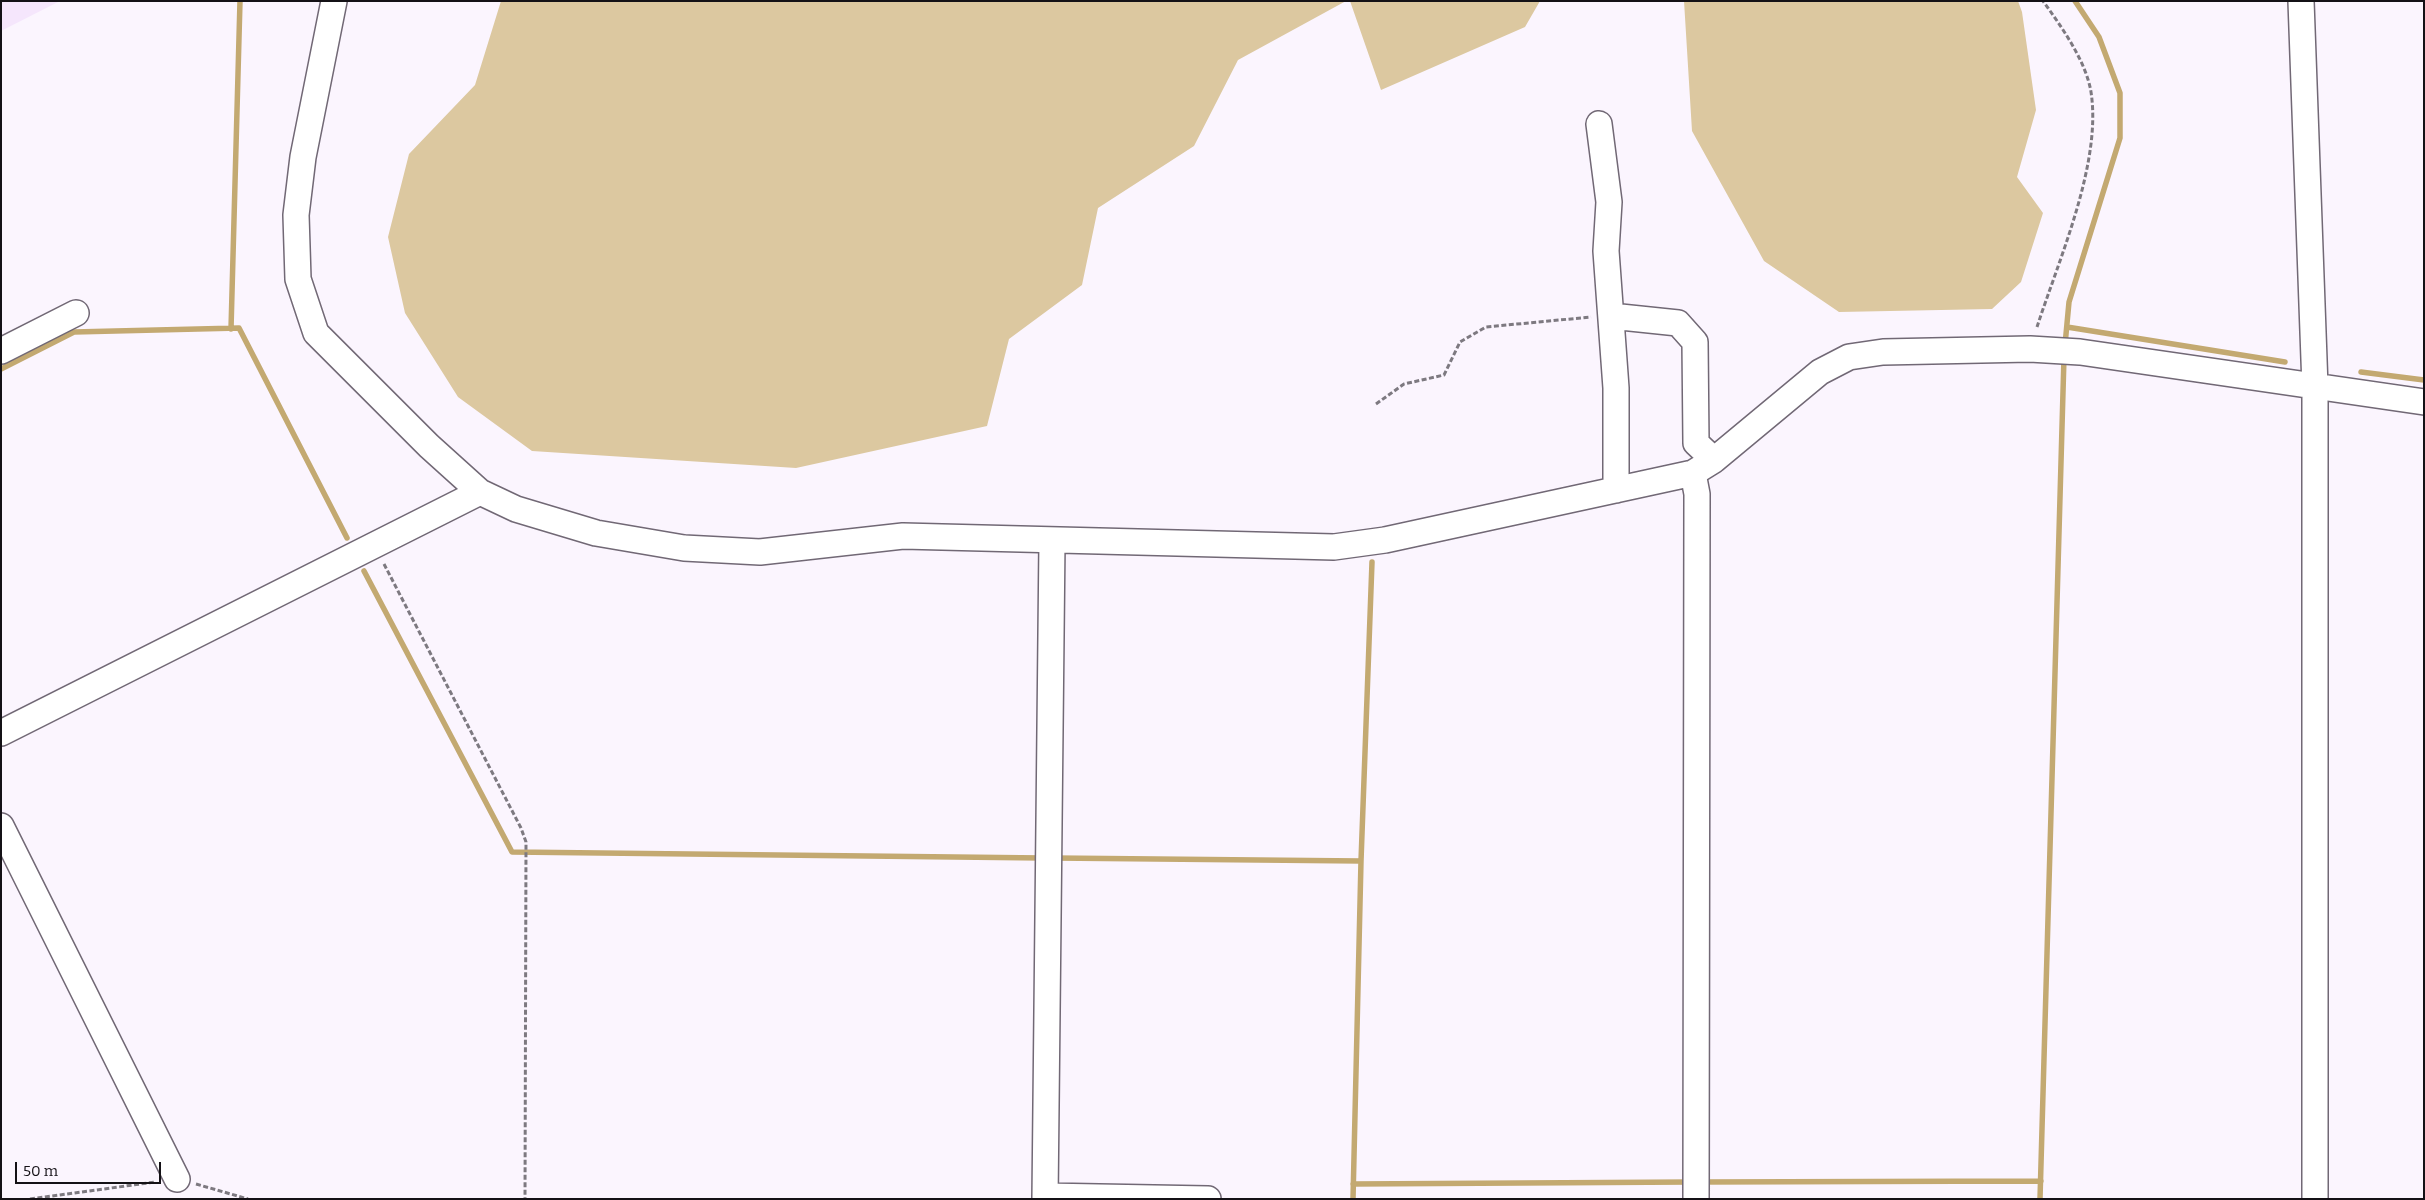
<!DOCTYPE html>
<html>
<head>
<meta charset="utf-8">
<style>
  body { margin:0 }
  #map { position:relative; width:2425px; height:1200px; overflow:hidden; background:#fbf5fe; font-family:Bitter,serif }
  canvas { display:block }
  .frame { position:absolute; inset:0; border:2px solid #141116; pointer-events:none }
  .scale { position:absolute; left:15px; top:1162px; width:146px; height:22px; box-sizing:border-box; border:2px solid #141116; border-top:0; padding-left:6px; font-size:15px; line-height:18px; white-space:nowrap; color:#141116; -webkit-text-stroke:4px #fbf5fe; paint-order:stroke }
</style>
</head>
<body>
<div id="map">
<canvas width="2425" height="1200"></canvas>
<div class="frame"></div>
<div class="scale">50 m</div>
</div>
<script>
const ctx = document.querySelector('canvas').getContext('2d');
ctx.lineJoin = 'round';
function paint(path, color) {
  ctx.fillStyle = color;
  ctx.fill(path, 'evenodd');
}
function trace(path, color, width, dash) {
  ctx.strokeStyle = color;
  ctx.lineWidth = width;
  ctx.lineCap = dash ? 'butt' : 'round';
  ctx.setLineDash(dash || []);
  ctx.stroke(path);
}
paint(new Path2D(`
  M1 1H60L1 31Z`), '#f5e6fc');
paint(new Path2D(`
  M501 1H1346L1238 60 1194 146 1098 208 1082 285 1009 339 987 426 796 468 532 451 458 397 405 313 388 237 409 154 475 85Z
  M1350 1H1540L1525 27 1381 90Z
  M1684 1H2018L2022 12 2036 110 2017 177 2043 213 2021 282 1992 309 1839 312 1764 261 1692 131Z`), '#dcc8a0');
trace(new Path2D(`
  M2067 327 2285 362
  M231 329 240 1
  M2065 345 2069 302 2120 138V93L2099 37 2075 1
  M1 369 74 332 239 328 347 538
  M2361 372 2424 380
  M364 571 512 852 1043 858
  M1054 858 1361 861 1353 1199
  M1361 861 1372 562
  M1703 1182 2041 1181
  M1353 1184 1691 1182
  M2040 1199 2064 357`), '#c3a971', 5.5);
const minor = new Path2D(`
  M334 1 303 157 296 215 298 279 316 333 429 446 480 492 516 509 596 533 684 548 760 552 903 536 1334 547 1385 540 1693 473 1714 460 1820 372 1849 357 1883 352 2030 349 2080 352 2424 402
  M2301 1 2315 387V1199
  M1599 124 1609 202 1606 251 1616 388V490
  M1611 316 1678 323 1695 342 1696 443 1714 460
  M1 351 76 313
  M1693 473 1697 494 1696 1199
  M1 733 480 492
  M1 826 177 1179
  M1045 1196 1208 1199
  M1045 1199 1052 541`);
trace(minor, '#716875', 28);
trace(new Path2D(`
  M2037 327C2059 259 2102 163 2091 92 2086 61 2061 26 2043 1
  M1376 404 1404 384 1444 375 1460 342 1486 327 1591 317
  M384 564 521 828 526 842 525 1199
  M196 1184 248 1199
  M30 1199 155 1182`), '#7d7980', 3, [5, 2.5]);
trace(minor, '#fff', 25);
</script>
</body>
</html>
